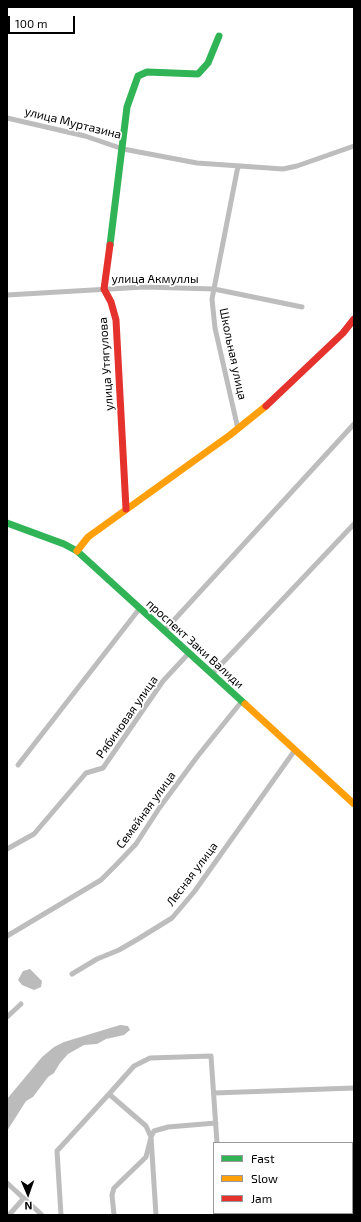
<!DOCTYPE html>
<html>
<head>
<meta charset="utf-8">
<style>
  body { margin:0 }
  #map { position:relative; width:361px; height:1222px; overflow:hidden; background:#fff; font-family:"Exo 2",sans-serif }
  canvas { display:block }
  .frame { position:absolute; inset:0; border:8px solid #000; pointer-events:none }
  .legend { position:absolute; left:213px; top:1142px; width:140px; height:72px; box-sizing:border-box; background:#fff; border:1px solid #999; margin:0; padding:5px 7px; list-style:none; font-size:12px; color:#000 }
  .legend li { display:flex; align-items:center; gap:8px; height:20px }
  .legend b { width:20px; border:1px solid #999 }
  .north { position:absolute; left:8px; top:1174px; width:40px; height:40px; -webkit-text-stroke:3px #fff; paint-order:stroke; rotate:178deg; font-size:11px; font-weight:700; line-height:16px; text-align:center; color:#000 }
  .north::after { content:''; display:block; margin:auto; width:14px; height:18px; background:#000; clip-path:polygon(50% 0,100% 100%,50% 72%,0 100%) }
  .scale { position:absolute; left:8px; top:16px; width:67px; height:18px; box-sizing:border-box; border:2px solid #000; border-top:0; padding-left:5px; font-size:12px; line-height:14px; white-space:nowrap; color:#000; -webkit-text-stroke:3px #fff; paint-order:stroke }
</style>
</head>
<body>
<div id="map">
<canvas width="361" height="1222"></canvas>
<div class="frame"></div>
<ul class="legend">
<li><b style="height:5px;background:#30b455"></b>Fast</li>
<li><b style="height:5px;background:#ff9f0a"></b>Slow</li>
<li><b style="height:5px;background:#e5322d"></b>Jam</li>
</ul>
<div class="north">N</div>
<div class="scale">100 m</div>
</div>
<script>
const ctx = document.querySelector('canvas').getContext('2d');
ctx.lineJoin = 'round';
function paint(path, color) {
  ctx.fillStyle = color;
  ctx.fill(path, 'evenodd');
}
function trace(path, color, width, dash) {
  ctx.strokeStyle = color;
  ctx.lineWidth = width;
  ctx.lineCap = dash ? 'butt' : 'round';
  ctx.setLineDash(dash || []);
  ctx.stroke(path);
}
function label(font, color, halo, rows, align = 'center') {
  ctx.font = font + ' "Exo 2",sans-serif';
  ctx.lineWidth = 3.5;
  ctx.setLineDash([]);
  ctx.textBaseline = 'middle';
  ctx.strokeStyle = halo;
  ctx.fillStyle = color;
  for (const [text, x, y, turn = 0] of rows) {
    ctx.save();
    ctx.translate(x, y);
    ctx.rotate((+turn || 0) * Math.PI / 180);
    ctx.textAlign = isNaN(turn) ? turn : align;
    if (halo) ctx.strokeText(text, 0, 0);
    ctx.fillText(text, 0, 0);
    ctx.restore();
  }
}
paint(new Path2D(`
  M30 969 42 981 41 987 34 990 22 985 18 980 23 971Z
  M120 1025 128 1026 130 1030 124 1035 106 1039 97 1044 84 1045 68 1054 60 1063 54 1073 48 1077 33 1097 26 1101 7 1131V1099L42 1057 54 1047 64 1042Z`), '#bbb');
trace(new Path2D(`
  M7 118 85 136 123 149 197 163 283 169 297 166 354 146
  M238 166 212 299 215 328 238 429
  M7 295 144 287 214 289 302 307
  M164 631 354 424
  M212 674 354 524
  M18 765 140 608
  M7 849 34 834 86 773 103 768 163 681 189 653
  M7 936 101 880 115 866 136 844 160 807 197 757 242 701
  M72 974 97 959 119 950 138 939 172 918 194 892 295 750
  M7 1017 21 1004
  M214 1093 354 1088
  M109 1094 134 1066 150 1058 211 1056 217 1143
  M352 1145 354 1144
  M7 1183 42 1215
  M352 1208H354
  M9 1215 24 1198
  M61 1215 57 1151 109 1094 146 1126 151 1137 156 1215
  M114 1215 112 1195 114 1188 146 1157 151 1137 154 1131 168 1127 216 1123
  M219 1215 266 1213`), '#bdbdbd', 5);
trace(new Path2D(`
  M110 245 127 107 138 76 147 72 198 74 208 63 219 36
  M7 523 64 544 77 551 245 704`), '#30b455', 7);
trace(new Path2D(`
  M77 551 88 537 230 435 266 406
  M245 704 354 804`), '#ff9f0a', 7);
trace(new Path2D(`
  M110 245 104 289 111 302 116 320 126 509
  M266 406 343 333 354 319`), '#e5322d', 7);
label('12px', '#000', '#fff', [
  ["улица Муртазина",73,123,14],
  ["улица Акмуллы",155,279],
  ["Школьная улица",233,354,78],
  ["улица Утягулова",106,364,-94],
  ["проспект Заки Валиди",195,644,42],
  ["Рябиновая улица",127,717,-55],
  ["Семейная улица",146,810,-54],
  ["Лесная улица",192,874,-53]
]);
</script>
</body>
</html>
